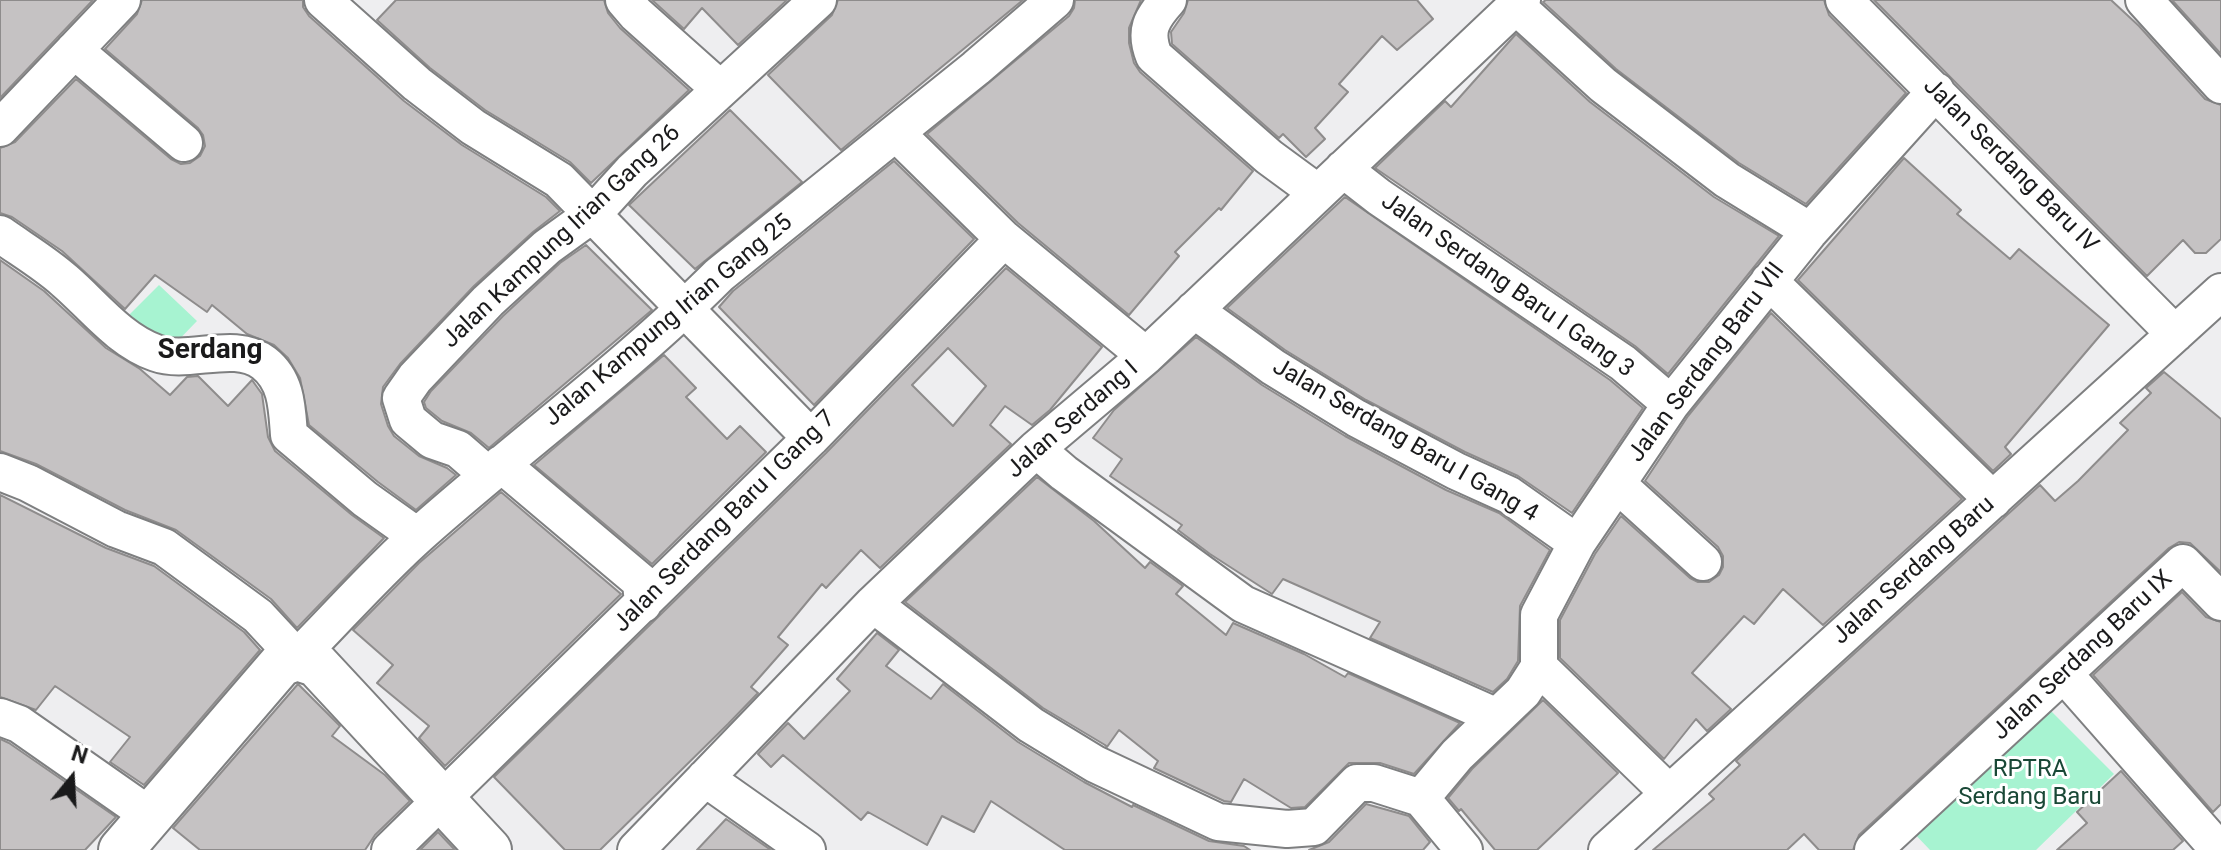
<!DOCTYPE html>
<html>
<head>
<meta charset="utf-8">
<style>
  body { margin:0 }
  #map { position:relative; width:2221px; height:850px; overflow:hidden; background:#eeeef0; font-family:Roboto,sans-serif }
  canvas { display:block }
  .north { position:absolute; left:32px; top:738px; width:80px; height:80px; -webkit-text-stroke:6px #fff; paint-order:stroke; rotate:18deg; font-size:22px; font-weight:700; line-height:32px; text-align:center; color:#1a1a1b }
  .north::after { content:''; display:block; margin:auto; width:28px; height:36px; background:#1a1a1b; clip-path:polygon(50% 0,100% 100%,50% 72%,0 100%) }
</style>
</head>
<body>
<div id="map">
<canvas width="2221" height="850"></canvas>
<div class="north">N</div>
</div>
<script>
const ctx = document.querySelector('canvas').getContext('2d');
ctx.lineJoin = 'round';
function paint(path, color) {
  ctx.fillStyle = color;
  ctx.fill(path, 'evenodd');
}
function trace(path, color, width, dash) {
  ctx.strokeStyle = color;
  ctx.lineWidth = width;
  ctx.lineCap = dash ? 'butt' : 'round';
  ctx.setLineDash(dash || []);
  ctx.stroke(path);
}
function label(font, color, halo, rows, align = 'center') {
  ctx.font = font + ' Roboto,sans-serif';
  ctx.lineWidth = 6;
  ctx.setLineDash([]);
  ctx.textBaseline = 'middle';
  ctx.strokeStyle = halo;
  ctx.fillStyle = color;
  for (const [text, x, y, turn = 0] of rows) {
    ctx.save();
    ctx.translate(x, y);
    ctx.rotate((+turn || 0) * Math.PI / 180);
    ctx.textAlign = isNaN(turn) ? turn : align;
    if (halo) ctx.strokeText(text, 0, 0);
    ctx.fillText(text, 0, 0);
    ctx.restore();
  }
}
paint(new Path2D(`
  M159 285 197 321 166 353 128 316Z
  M2040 700 2114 774 2036 850H1930L1909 828Z`), '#a7f3d1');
const building = new Path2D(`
  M0 0H93L0 98Z
  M142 0H303V7L309 16 404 101 462 145 546 197 560 211 533 232 474 286 400 364 383 387 381 404 388 426 394 436 419 456 447 468 456 475 416 510 378 482 309 425 300 378 288 358 274 345 247 334 212 305 207 312 155 275 125 309 62 251 12 217 0 213V148L15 142 76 79 171 159 181 164 190 163 200 156 205 146 203 135 198 128 105 49 137 14Z
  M396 0H604L608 13 620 28 689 90 591 183 570 162 485 110 430 68 377 20Z
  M652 0H787L738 45 702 8 684 29Z
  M838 0H1023L841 150 768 75 832 15Z
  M1075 0H1141L1129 28V43L1134 63 1140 72 1253 171 1221 210 1219 208 1175 252 1179 256 1129 315 1018 223 927 134 1069 16 1074 8Z
  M1188 0H1417L1433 19 1397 50 1382 36 1339 84 1348 92 1315 128 1325 139 1306 157 1283 134 1279 138 1172 44 1171 32 1184 13Z
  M1546 0H1824L1829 15 1906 93 1806 204 1739 163 1616 69 1543 2Z
  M1874 0H2111L2139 26 2205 99 2221 105V239L2206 253H2195L2183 240 2147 276Z
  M2172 0H2221V54Z
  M1516 34 1590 102 1714 197 1779 236 1668 374 1635 346 1375 168 1445 101 1451 107Z
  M730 110 802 182 695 269 629 205Z
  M1904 158 1961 210 1957 214 2010 259 2019 249 2109 325 2005 447 2011 454 1993 471 1798 280Z
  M894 161 974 239 814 405 719 307 733 291Z
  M1345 197 1610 380 1643 408 1572 513 1518 476 1465 452 1366 400 1285 350 1227 308Z
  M586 245 652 310 489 448 471 433 442 421 426 408 424 402 431 391 503 316 560 263Z
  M0 260 44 291 106 348 140 369 170 395 187 377 198 376 228 406 252 380 262 394 268 437 275 451 352 515 384 538 297 628 271 599 176 530 125 510 36 464 0 451Z
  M1006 268 1102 347 1050 410 1032 425 1005 406 990 425 1011 444 880 568 861 550 826 588 822 584 778 637 788 645 751 687 758 693 728 724 600 850H565L494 777 826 453ZM948 348 986 386 953 426 912 385Z
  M1771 313 1962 499 1823 625 1783 589 1754 624 1744 616 1692 673 1731 709 1707 731 1696 719 1664 759 1560 658V620L1595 554 1621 516 1690 578 1698 582H1709L1719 575 1723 567V556L1718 547 1645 481 1688 416Z
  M1196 337 1262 385 1345 436 1446 490 1499 513 1550 550 1520 606 1518 661 1507 679 1493 692 1370 638 1380 622 1283 579 1272 594 1210 554 1178 530 1182 525 1110 476 1122 459 1093 438 1114 410Z
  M664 355 696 388 686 397 727 439 740 426 766 452 652 564 534 465Z
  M2164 372 2221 419V572L2190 543 2179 542 2169 548 1859 835 1853 850H1819L1804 834 1787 850H1653L1714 799 1709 794 1740 765 1736 761 2040 485 2055 501 2078 481 2128 430 2120 423 2151 393 2146 388Z
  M1037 477 1094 521 1145 568 1150 562 1183 586 1176 594 1226 635 1233 623 1304 654 1345 677 1348 673 1460 723 1414 774 1380 763H1349L1305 807 1291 808 1244 779 1231 802 1224 801 1154 768 1158 761 1119 730 1107 747 1105 745 1043 708 905 602Z
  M501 492 621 594 445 766 419 738 429 726 377 683 393 665 353 630 419 563Z
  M0 495 106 548 154 566 244 632 260 650 144 785 110 762 130 737 55 686 36 710 0 697Z
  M2182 592 2206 617 2221 622V804L2213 812 2093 675Z
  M877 633 899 650 886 666 931 699 943 684 1018 742 1084 782 1132 807 1133 805 1209 841 1244 846 1250 850H1065L991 801 974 832 942 816 927 845 868 812 861 820 783 755 771 767 758 754 788 723 804 739 850 691 837 679Z
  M298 684 340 726 332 736 385 775 410 801 375 835 365 850H200L173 828Z
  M1543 700 1618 773 1537 850H1495L1461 809 1459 811 1448 798 1472 769Z
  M0 739 9 743 116 817 85 850H0Z
  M2121 771 2183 841 2173 850H2057L2087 823 2077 812Z
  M1366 804 1409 816 1430 842 1423 850H1309L1329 842Z
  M726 819 771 850H697Z
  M438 832 455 850H420Z`);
paint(building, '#c5c2c3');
trace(building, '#8e8c8c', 2);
const minor = new Path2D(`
  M323 0 417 84 473 127 559 180 811 438
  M624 0 636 14 720 89
  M1168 0C1151 19 1144 31 1154 56L1269 157 1318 193
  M1844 0 2175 334
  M2144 0 2221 85
  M1516 6 1603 85 1727 180 1810 231
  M74 50 184 143
  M0 128 122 0
  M896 133 1004 239 1146 356
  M1343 169 1379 197 1623 363 1671 404
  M0 234C21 249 45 263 65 281 93 305 119 340 156 353 189 365 234 340 264 363 287 381 287 408 289 435L365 499 417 536
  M1769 281 1993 500
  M1194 310 1273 367 1356 418 1456 471 1509 495 1577 543
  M1036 449 1064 473 1243 604 1497 717
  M501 464 641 582 643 604
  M0 472 28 483 116 529 164 547 258 616 297 658C338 617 377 572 421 533 519 446 626 368 719 275L976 68 1055 0
  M488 475 458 449 432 440 408 420 401 398 415 378 488 301 547 247 594 213 632 171 818 0
  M1617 484 1703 562
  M873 604 1031 725 1095 764 1218 822 1287 829 1314 827 1357 783H1374L1421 798 1464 850
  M1539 667 1669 793
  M2064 674 2219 850
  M0 717 19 724 152 817
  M705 778 807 850
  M1421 798 1457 755 1523 692 1539 667V615L1577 543 1671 404 1810 231 1936 91
  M390 850 811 438 1004 239
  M636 850 873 604 1036 449 1146 356 1522 0
  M1607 850 2221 292
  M1873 850 2183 563 2221 602`);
const tertiary = new Path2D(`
  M121 850 281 664 297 658 316 664 489 850`);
trace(minor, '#7e7f80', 40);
trace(tertiary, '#7e7f80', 48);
trace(minor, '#fff', 36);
trace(tertiary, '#fff', 44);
label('24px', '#1a1a1b', '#fff', [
  ["Jalan Serdang Baru IV",2010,166,45],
  ["Jalan Kampung Irian Gang 26",562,237,-43],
  ["Jalan Serdang Baru I Gang 3",1507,286,35],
  ["Jalan Kampung Irian Gang 25",669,321,-40],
  ["Jalan Serdang Baru VII",1707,363,-53],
  ["Jalan Serdang I",1073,420,-41],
  ["Jalan Serdang Baru I Gang 4",1405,441,30],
  ["Jalan Serdang Baru I Gang 7",725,522,-45],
  ["Jalan Serdang Baru",1914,571,-42],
  ["Jalan Serdang Baru IX",2083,656,-43]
]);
label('24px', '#194836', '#fff', [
  ["RPTRA",2030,770],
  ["Serdang Baru",2030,798]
]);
label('bold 28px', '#1a1a1b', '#fff', [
  ["Serdang",210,351]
]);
</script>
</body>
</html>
